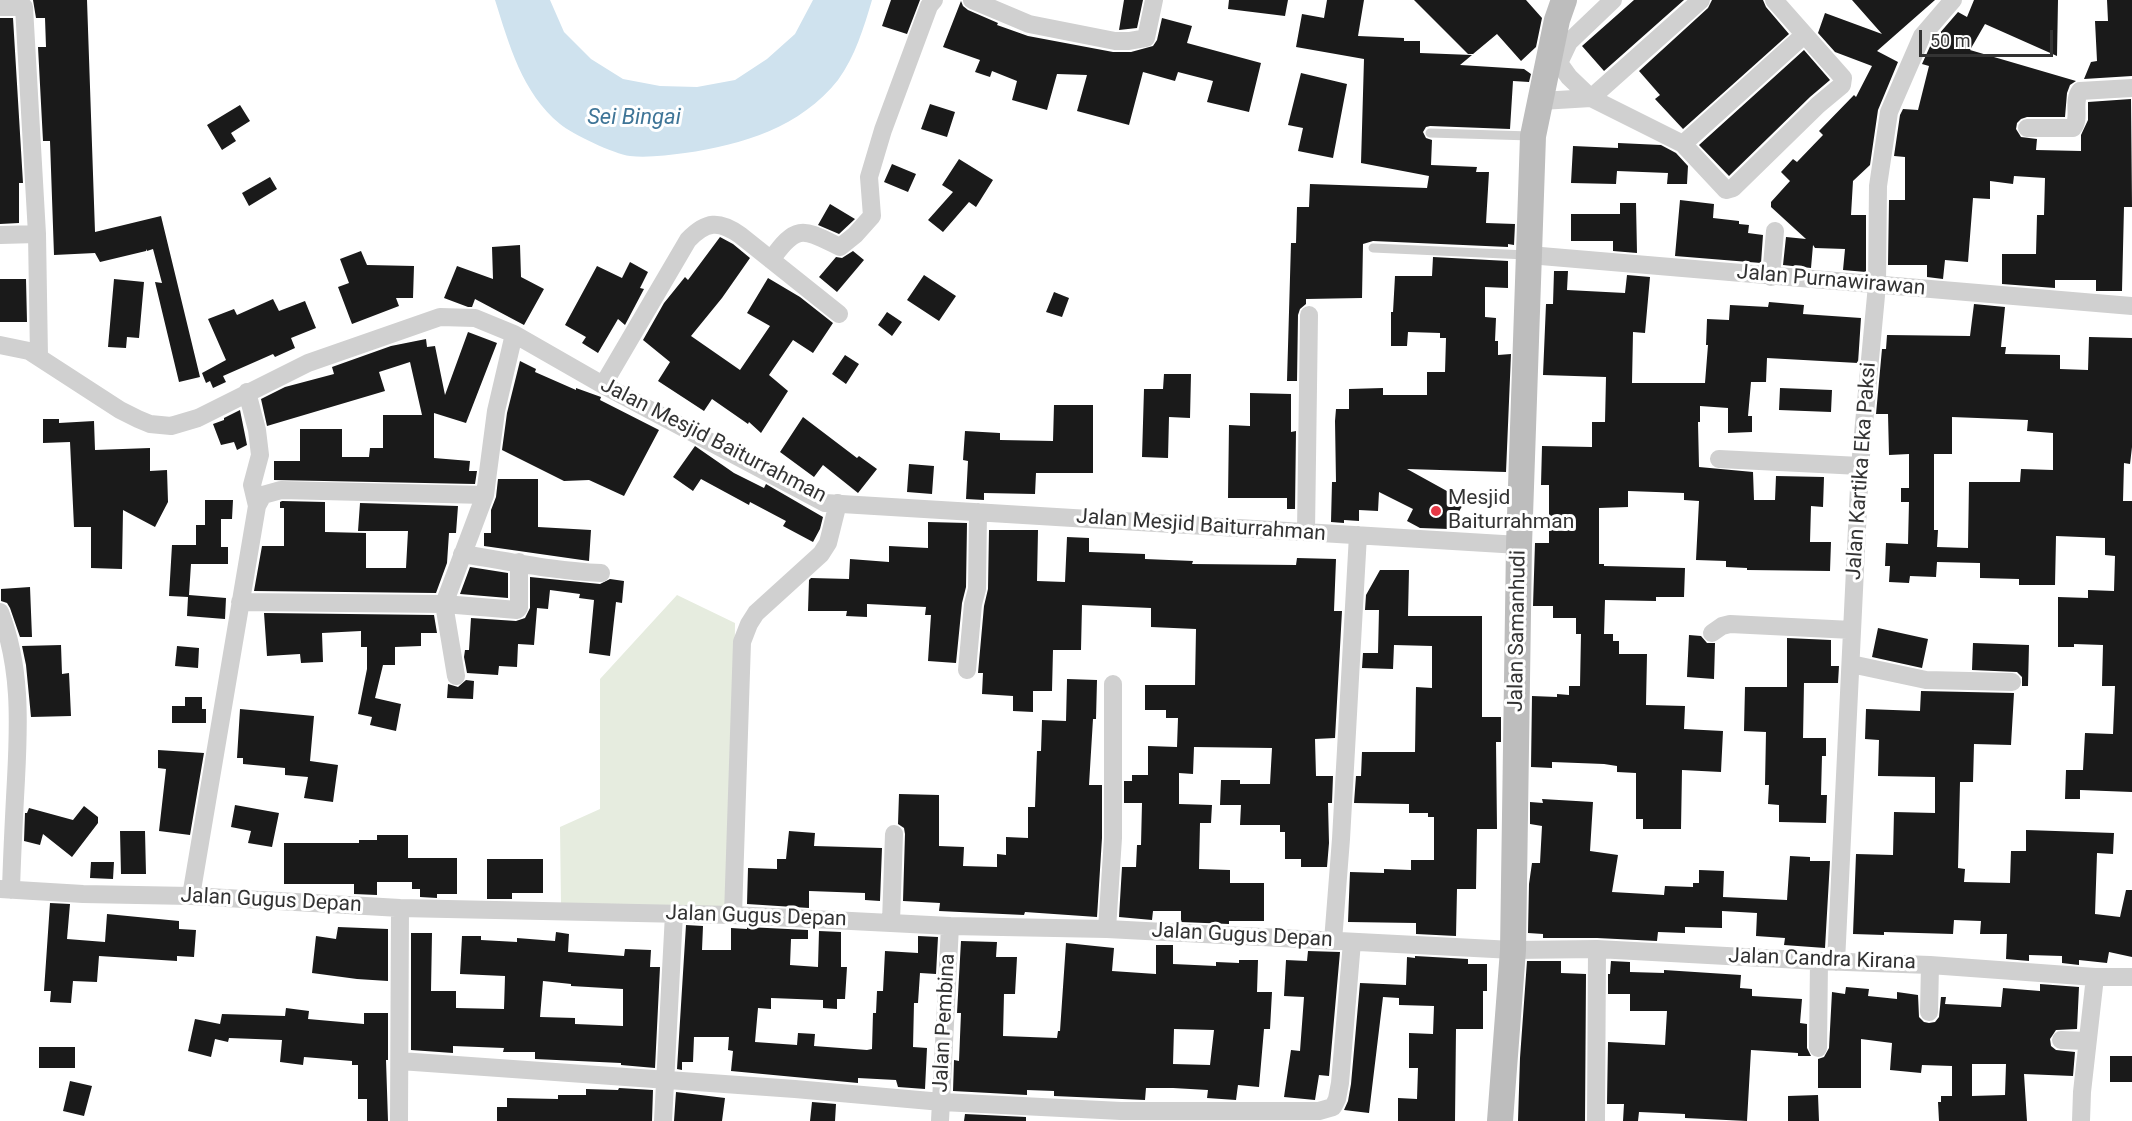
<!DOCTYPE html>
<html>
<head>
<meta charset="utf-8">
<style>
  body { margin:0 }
  #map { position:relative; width:2132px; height:1121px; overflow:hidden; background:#fff; font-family:Roboto,sans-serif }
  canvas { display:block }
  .scale { position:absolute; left:1919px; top:30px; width:134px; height:27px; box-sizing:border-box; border:3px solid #333; border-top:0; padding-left:8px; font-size:18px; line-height:21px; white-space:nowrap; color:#333; -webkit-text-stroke:4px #fff; paint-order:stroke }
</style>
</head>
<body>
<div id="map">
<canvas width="2132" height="1121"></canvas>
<div class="scale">50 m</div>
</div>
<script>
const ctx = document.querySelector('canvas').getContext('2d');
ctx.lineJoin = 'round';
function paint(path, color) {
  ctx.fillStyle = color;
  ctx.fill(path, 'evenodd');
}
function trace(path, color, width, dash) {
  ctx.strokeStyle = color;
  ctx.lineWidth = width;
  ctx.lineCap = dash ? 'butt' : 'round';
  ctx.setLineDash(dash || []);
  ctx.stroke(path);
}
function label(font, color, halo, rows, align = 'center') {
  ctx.font = font + ' Roboto,sans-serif';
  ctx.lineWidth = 6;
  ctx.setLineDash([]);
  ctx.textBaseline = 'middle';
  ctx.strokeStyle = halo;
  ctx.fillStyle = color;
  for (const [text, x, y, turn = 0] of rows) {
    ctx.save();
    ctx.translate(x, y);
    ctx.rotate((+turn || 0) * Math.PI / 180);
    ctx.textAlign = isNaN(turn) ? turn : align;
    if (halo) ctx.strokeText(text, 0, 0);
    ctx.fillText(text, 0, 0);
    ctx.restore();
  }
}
paint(new Path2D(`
  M677 595 735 623 732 910 561 906 560 827 600 809V679Z`), '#e6ecdf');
paint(new Path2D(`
  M495 0H550L564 32 591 59 623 79 660 86 697 87 735 80 767 59 795 34 813 0H872C864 27 855 57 838 80 801 127 742 145 685 153 668 155 648 158 630 156 614 154 572 134 560 124 522 93 509 44 495 0Z`), '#cfe2ee');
paint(new Path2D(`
  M33 0H87L95 232 161 216 200 377 179 382 155 282 162 283 153 249 147 251V249L146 251 100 262 95 253 54 255 50 141H43L38 47H46L45 18H36Z
  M891 0H920L907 34 882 26Z
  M1124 0H1143L1137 28 1119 30Z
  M1229 0H1288L1285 16 1228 9Z
  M1327 0H1364L1358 36 1404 38V41H1420V53L1472 55 1460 65 1524 69 1531 74 1529 82 1513 81 1510 129 1430 126 1426 127 1423 132 1426 138 1432 140 1431 165 1477 167 1476 172H1489L1486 223 1515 224 1514 245 1508 244V247L1373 241 1363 244 1362 298 1306 299V304L1300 309 1298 315 1297 381H1287L1291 243H1296L1297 207H1309L1310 184 1427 188 1429 176 1361 163 1364 59 1296 47 1302 14 1324 18Z
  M1414 0H1526L1542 18 1536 47 1521 61 1497 34 1473 54H1468Z
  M1634 0H1684L1604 71 1582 46Z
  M1712 0H1763L1766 7 1789 34 1683 129 1655 99 1660 95 1639 71 1708 8Z
  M1852 0H1935L1877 51 1898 62 1878 110 1870 165 1853 181 1851 215H1866V272L1843 270 1845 249 1815 248 1813 245 1811 268 1783 265 1786 237 1806 239 1771 207V202L1790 181 1781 172 1793 159 1797 162 1823 135 1819 131 1854 95 1856 97 1872 66 1835 52 1818 33 1825 13 1882 34Z
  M1974 0H2058L2057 56 1985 24 1970 50 2076 81 2070 85 2067 93 2065 117H2027L2021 119 2017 123 2016 129 2021 137 2037 139 2036 150 2081 151V135L2088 120V102L2131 99 2132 207H2124L2122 291H2096V280H2055V288L2002 284V254H2036L2037 215H2044L2045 178 2014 176 2013 184 1990 181V199L1973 198 1968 262 1945 260 1943 279 1927 277V265H1888L1889 200H1905V157L1894 156 1900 115 1903 109 1918 110 1929 66 1922 64 1932 42 1958 12 1967 17Z
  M2107 0H2132V76L2084 79 2091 62 2097 61 2095 21H2108Z
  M961 1 963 6 968 10 998 23 997 25 1028 36 1113 52H1131L1153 46 1157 40 1162 18 1192 26 1187 43 1261 63 1249 112 1207 102 1213 81 1178 72 1175 81 1143 72 1129 125 1077 111 1087 75 1057 74 1047 110 1012 100 1017 81 992 71 990 77 975 72 980 60 943 47Z
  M0 18H13L23 183H19V223L0 224Z
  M1804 50 1830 80 1810 97 1729 176 1699 145Z
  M1301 73 1347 84 1333 158 1298 151 1303 128 1288 125Z
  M930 104 955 112 947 137 921 129Z
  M240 105 250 121 231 133 236 141 222 150 207 125Z
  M1618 143 1661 145 1676 153 1688 166 1687 184H1667L1668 173 1617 171 1616 184 1571 183 1573 146 1618 148Z
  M959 159 993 180 976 207 969 202 943 232 928 220 953 192 942 185Z
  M892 164 916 174 908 192 884 182Z
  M270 177 277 189 249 206 242 193Z
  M1680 200 1714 204 1713 218 1739 221V224L1749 225 1748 233 1763 235 1761 263 1675 256Z
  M1620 203H1636L1637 253 1613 251V241H1571V214H1620Z
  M830 204 855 219 839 234 818 225Z
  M720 237 733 244 750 258 722 298 691 336 740 370 770 326 747 313 768 278 800 297 833 323 813 353 793 340 769 375 788 391 761 433 749 422 748 424 712 399 704 411 658 381 670 362 643 340 664 303 685 277 688 280Z
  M520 245 521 277 544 289 524 325 475 299 472 307H468L444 298 457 266 493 279 492 247Z
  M361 251 367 265 414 266 413 298H396L399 306 352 324 338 287 349 283 340 259Z
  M853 251 864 260 837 292 819 277 836 257 842 258Z
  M1433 257 1508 261V288L1485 287V317L1496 318 1495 341H1498V355L1511 354 1506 472 1407 469 1465 501 1449 529 1420 528 1407 521 1413 509 1379 492 1378 511 1359 510V521L1344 520V523L1331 522 1332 482H1336L1335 421 1336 409H1349V389L1383 388V395H1427V372H1445L1446 338H1440V333L1408 332 1407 346H1391V312H1393L1395 276H1432Z
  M630 262 648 272 640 288 644 289 625 325 618 319 598 353 582 343 586 337 565 325 597 266 622 278Z
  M1554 271H1568L1567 290 1625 293 1627 275 1650 277 1645 333 1633 332 1632 383H1705L1708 345H1706L1707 319 1729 320 1730 305 1768 307 1769 302 1804 305 1803 314 1861 318 1858 363 1767 358 1766 382H1751L1748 416H1752V432L1728 433V408L1700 406V422H1698L1699 467 1753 472 1754 500H1775L1776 476 1824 477 1823 507 1811 506 1810 542H1831L1830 571 1747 570V568L1726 567V561L1696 560 1699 501 1684 500V493L1628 491V507L1599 508V564H1604V566L1685 568 1684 597H1656V601L1605 600 1604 634H1613V641H1619V654H1647L1646 705 1685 706 1684 729 1723 731 1721 772 1682 770 1681 829H1643V819H1636V773L1617 772V766L1604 764 1552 762V768L1531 767 1532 696 1557 697V694L1569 695V686H1580L1581 634H1576V618H1553V606H1533L1535 543H1549V485H1541L1542 446 1592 447V422H1605L1606 377 1543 375 1546 304H1553Z
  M924 275 956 296 939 321 907 300Z
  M0 279H26L27 322H0Z
  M114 279 144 282 139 338 127 337 126 348 108 347Z
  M1054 292 1069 298 1062 317 1046 312Z
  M273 299 279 311 305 301 316 328 291 338 295 348 275 357 273 354 223 376 226 382 213 388 210 381 206 383 202 373 226 360 208 319 234 309 237 315Z
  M1974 304 2005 307 2001 347H2006L2005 354 2060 355V369L2088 370 2089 337 2132 338V447L2130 464 2124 463 2123 501H2132V792L2080 790V799H2065L2066 770H2083L2085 733 2113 734 2115 686H2102L2103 645 2074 644V647H2058V597L2088 598V590L2114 591 2115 556 2105 555V538L2056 536 2055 585H2019V579L1980 578V563L1937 562 1936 577 1910 576 1909 583 1889 582 1890 566H1885L1886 543 1908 544 1909 502H1901V488H1909V454L1889 455 1888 414H1876L1882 349H1886L1887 335 1970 336ZM1952 417 2028 420 2027 431 2053 433V470L2021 469 2020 482H1969L1968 548 1937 547 1938 530H1934V454H1952Z
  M887 312 902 322 892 336 878 325Z
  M468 332 497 343 466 423 434 413V458L470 461 469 471H477L475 484 274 480V461H300V429H342V457H369L370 448H383V415H422L410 362 379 372 385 391 267 426 261 399 285 387 334 374 332 367 391 346 426 339 427 347 435 346 445 395Z
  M845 355 859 364 846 384 832 374Z
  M520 361 536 369 535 372 576 390V388L601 397 600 400 659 430 624 496 589 480 564 481 502 450 507 413Z
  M1164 374H1191L1190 418 1169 417 1168 458 1142 457 1144 389H1163Z
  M1780 388 1832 390 1831 412 1779 410Z
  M1250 393 1291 394V432L1296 431 1295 509H1287V498H1228L1229 425 1250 426Z
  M1054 405H1093V473H1036L1035 494 984 493V500L966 499 968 461 963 460 965 431 1000 433V440L1053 441Z
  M240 410 247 445 237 450 234 442 221 445 213 424 224 420V418Z
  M803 417 857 458 859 456 877 469 858 493 823 465 814 477 780 452Z
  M43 419H59V423L94 421 95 450 150 448V471L167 470 168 502 155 527 123 510 122 569 91 568V527H74L70 442 43 443Z
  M695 446 734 473 764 488 766 484 823 517 820 529 813 542 783 526 786 521 750 502 749 505 701 479 693 491 673 477Z
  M909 464 934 466 932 494 907 492Z
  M498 479H538V527L591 530 589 561 484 546V533H491V510L496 497Z
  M205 500H233L232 519H221V547H228V564H191L189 595 226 598 225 619 187 616 188 597 169 596 172 545H196V525H205Z
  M282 501 325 502V532L366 533V568H406L408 531H358L360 503 458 506 456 533H449L447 563 436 593 254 591 262 546H284V508H280V502Z
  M928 522 967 523 966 587 962 603 956 663 928 661 931 615H925L926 607 867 604V617L846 616 847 611H808L809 580 811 578 849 579 850 559 889 562V546L928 548Z
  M989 530H1038L1037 581 1065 582 1067 537 1089 538V552L1145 554V559L1193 561 1192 564 1296 565 1297 558 1336 559 1334 611H1342L1335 738 1315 739 1316 776H1333L1332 803H1328L1329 843 1327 867H1301V859H1285V832H1280V825H1240L1241 805H1220L1221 780H1240V784H1270L1272 748 1194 747 1193 774 1179 773V804L1212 805 1211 823H1200L1199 869 1230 870V883H1264V921H1229V924L1181 922V911H1153L1152 920 1119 917 1122 867H1136L1137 845H1141L1142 803H1124V781H1132V775H1148V746L1177 747 1178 718H1166V710H1145V685H1195L1196 629 1151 627V608L1082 605 1081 650H1053L1052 691H1033V712L1013 711V696L982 694 983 673H978L984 606 988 589Z
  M470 567 508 573V598L460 594Z
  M1380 570H1409L1408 616H1482V717H1501V742H1496L1497 829H1477L1476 889H1457L1456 936 1416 934V923L1348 922 1350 872 1384 873V869L1411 870V860H1434V817H1428V813H1409V804L1354 803 1356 776H1361L1362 752H1415L1416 687 1432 688V646L1394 645 1393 669 1362 668 1363 653H1378L1379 610H1365L1366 595Z
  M530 577 600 584 610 579 624 581 622 603 616 602 610 656 589 653 594 600 579 598 580 594 550 590 548 609 537 608 534 645 518 644 517 667 499 666 498 675 467 673 464 657 465 650H469L471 618 516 621 525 618 530 608Z
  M30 587 32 637H20L10 608 7 603 1 601V589Z
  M264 613 434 615 437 633H421V646L395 647V665H383L375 698 401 704 396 731 370 725 372 717 358 714 367 669V647H361V631L322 633 323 662 301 663 300 654 267 656Z
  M1878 628 1928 639 1922 668 1872 657Z
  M1689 635 1701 636 1707 643H1715L1714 679 1687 677Z
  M1787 638 1831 640V666H1839L1838 683H1804L1803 738H1826V756H1822L1821 795H1827L1826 823 1779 822V805L1768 804 1769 785H1765L1766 732 1744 731 1745 687H1787Z
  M1973 643 2029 645 2028 686H2022V677L2017 672 1972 670Z
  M61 645 62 674 69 673 71 716 31 717 26 665 22 646Z
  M177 646 199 648 198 668 175 666Z
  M1067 679 1097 680 1096 719H1093L1089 785H1102V838L1097 917 1025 912 1024 915 939 911 940 903 903 901 905 834 904 828 898 824 899 794 939 795V846L964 847 963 866 997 867V854L1006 855V837L1028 838V807H1035L1037 751H1041L1042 720 1066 721Z
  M466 680 474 681 473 699 447 698 448 684 458 687Z
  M1921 691 2014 693 2011 745 1974 744 1973 782H1960L1958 868 1965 869 1964 882 2010 883 2011 851H2026V830L2114 833 2113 854 2097 853 2095 914 2120 917 2126 890H2132V957L2109 952 2107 963 2079 960V965L2062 963V956L2029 955V961L2006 959 2007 934H1980L1981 921 1954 920 1953 934 1884 932V935L1853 934 1856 854 1893 855 1894 812 1935 813V777L1878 776 1879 740 1865 739 1866 709 1920 711Z
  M185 697H202V709H206V723H172V706H185Z
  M240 709 314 716 310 761 338 765 333 802 304 798 308 777 285 775V768L243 764V758H237Z
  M158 750 204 753 190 835 159 831 166 769 158 768Z
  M1542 799 1593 802 1590 851 1618 855 1612 892 1664 895 1665 886 1693 887V883H1699V870L1724 871 1723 897 1787 900 1790 856 1810 857V861H1830L1825 948 1784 945 1785 938 1756 936 1757 913 1722 911V928L1685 927V933L1658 932 1657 941 1597 938H1543V934L1528 933 1529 884 1532 863H1540L1542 826 1530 824V802L1543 803Z
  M235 805 279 813 272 847 248 843 251 831 231 827Z
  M84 806 98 817V823L72 857 43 834 40 845 24 841 25 813H27L29 808 73 820Z
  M120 831H145L146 874H121Z
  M789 831 815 833 814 846 882 848 880 901 865 900V893L809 891V908L747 904 748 868 777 869V859H786Z
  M377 835H408V858H457V894H437V898L420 897V889H412V882H377V895L354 894V884H284V843H359V840H377Z
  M487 859H543V893H512V899H487Z
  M91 862H114L113 879 90 878Z
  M50 903 70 904 67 939 105 942 107 914 179 921V929L196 930 194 957 177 956V961L99 956 97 982 73 981 71 1003 50 1002 51 991H44Z
  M686 925 703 926 702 950H731V928L747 929V927L808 930V939H791L790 965 818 967 819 931 841 932V967H847L845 999H837V1009L823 1008V1000L771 998V1009L758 1008 755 1042 797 1045 798 1033 815 1034 814 1046 867 1050 872 1049 873 1013H876L877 991H883L885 951 918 953V936L938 937 936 974 920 973 918 1003H914L913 1047 927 1048 925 1089 898 1087 896 1080 858 1078V1083L731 1071 733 1051 728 1050 729 1037H694L693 1062H682V1070L677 1069Z
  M338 927 388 929V981L357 979 312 973 316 936 336 939Z
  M556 932 569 934 568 952 624 956 625 949 651 950 650 967H660L655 1068 621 1065V1063L535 1059V1052H503L504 1048 453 1046V1053L411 1050V933H432L431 991H456V1008L504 1009 505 976 460 974 462 936H481V940L517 942V938L555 941ZM543 981 571 984V986L623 989V1026L575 1024V1018L540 1017Z
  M961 941 997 942 996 957H1017L1015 994H1004L1003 1036 1057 1038 1058 1031H1060L1066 943 1114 948 1112 971 1156 974V945H1173V964L1216 966V962L1239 963V960H1258L1257 992H1272L1270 1029H1264L1259 1087 1238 1085 1236 1100 1207 1098 1208 1090 1173 1088H1146L1145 1100 1054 1096V1091L1027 1090V1095L953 1091 954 1060 959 1061 961 1013H957ZM1174 1029 1214 1030 1210 1065 1173 1064Z
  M1308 951 1340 952 1329 1076 1319 1075 1315 1100 1284 1097 1291 1050 1300 1051 1304 997 1284 996 1286 960 1307 961Z
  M1415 956 1468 959V964H1487V991H1483V1029H1456L1455 1121H1398V1098L1417 1099 1418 1068H1409V1033L1433 1034 1434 1006 1399 1005V998L1383 997 1369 1113 1344 1110 1348 1101 1351 1084 1360 983 1406 985 1407 957 1415 958Z
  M1527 961H1561V973L1586 974 1585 1121H1518L1520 1058Z
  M1611 961 1630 962V972L1664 973V970L1741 975 1740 988 1752 989V996L1802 999 1800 1023 1807 1024V1048L1811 1056H1798V1053L1751 1050 1747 1121 1685 1118V1114L1639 1112 1638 1121H1623L1624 1104H1607L1608 1042 1665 1045 1667 1011H1630V994H1608V974H1610Z
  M2040 984 2079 987 2077 1029 2056 1030 2050 1039 2051 1046 2056 1050 2075 1052 2073 1076 2024 1074 2027 1121H1939L1938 1102H1941V1096H1952V1066L1922 1065 1921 1073 1890 1070 1892 1043 1861 1039V1088H1818V1059L1824 1057 1829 1048 1832 992 1845 994 1846 987 1869 989 1868 996 1897 999V992L1918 995 1919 1017 1924 1022 1929 1023 1935 1022 1939 1017 1941 997H1946L1945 1004 2001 1007 2003 988 2040 991ZM1972 1064H2006L2005 1095 1972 1096Z
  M286 1008 309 1011 308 1019 364 1024V1013H388V1060H386L388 1121H367V1099H358V1065H352V1061L304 1057 303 1065 280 1062 282 1040 229 1038 228 1042 215 1039 211 1057 188 1051 195 1019 220 1024 222 1014 285 1016Z
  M39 1047H75V1068H39Z
  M2110 1056H2132V1082H2110Z
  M70 1081 92 1086 84 1116 63 1111Z
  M619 1088 653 1090 652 1121H497V1107H507V1098L558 1099V1095H586V1089L618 1090Z
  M676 1092 725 1098 722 1121H674Z
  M1818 1095 1819 1121H1788V1096Z
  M812 1102 836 1104 835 1121H810Z
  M965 1114 1026 1117V1121H964Z`), '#1a1a1a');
trace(new Path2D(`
  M1430 133 1531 136
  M1373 248 1526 255`), '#d0d0d0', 9);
trace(new Path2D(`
  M972 0 1029 24 1115 41H1129L1146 38 1154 0
  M1613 0 1569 42 1559 63 1569 77 1591 98 1701 0
  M0 7H24L37 234 39 357
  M1541 101 1591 98 1683 144 1726 190 1733 188 1818 105 1842 85 1843 78 1774 0
  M2027 128H2073C2081 118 2072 102 2080 91L2132 88
  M1683 144 1804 35
  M0 235 37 234
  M1529 255 2132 306
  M771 260C797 223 803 229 840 247L855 235 872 216 869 177 883 130 929 6 934 0
  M1771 277 1775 231
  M0 345 29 351 120 410 138 419 150 424 171 426 198 418 308 363 440 317 475 318 514 334 603 385 825 503 1519 545
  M603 385 688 240C706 221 719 220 740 235L839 314
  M247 392 257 430 260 455 252 485 257 506
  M1719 459 1860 466
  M1306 532 1309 315
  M462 554C508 561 554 571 601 573
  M240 602 444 604 517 610 519 608V562
  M0 612C21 666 19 722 16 779 14 816 12 853 11 890
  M1712 633 1722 626 1730 624 1852 630
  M1851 664 1926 680 2012 682
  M967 670 973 604 977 589 978 512
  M456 676 444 604 485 495 496 411 514 334
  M0 889 83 894 191 896 400 908 733 915 950 926 1107 929 1513 950 1597 949 1819 961 1930 965 2095 977H2132
  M191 896 257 506 263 495 281 490 485 495
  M733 915 742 642 749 624 756 613 821 554 828 543 838 503
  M891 922 894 834
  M1107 929 1113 838V684
  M1333 941 1341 839 1358 535
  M1836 962 1860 466 1877 285 1878 186 1889 112 1922 36 1953 0
  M1929 1012 1930 965
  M2061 1040 2087 1041
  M1818 1048 1819 961
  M400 1061 795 1089 942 1102 1121 1111H1319L1333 1107 1337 1099 1340 1083 1352 942
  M399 1121 400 908
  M663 1121 674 914
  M940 1121 950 926
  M1596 1121 1597 949
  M2081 1121 2082 1092 2095 977`), '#d0d0d0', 18);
trace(new Path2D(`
  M1500 1121 1513 950 1519 545 1533 136 1557 20 1564 0`), '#bdbdbd', 26);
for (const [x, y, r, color] of [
  [1436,511,6,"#e63946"]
]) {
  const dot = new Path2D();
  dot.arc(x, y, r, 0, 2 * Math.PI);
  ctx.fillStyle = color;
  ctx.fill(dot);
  trace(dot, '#fff', 2);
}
label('21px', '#333', '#fff', [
  ["Jalan Purnawirawan",1831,281,5],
  ["Jalan Mesjid Baiturrahman",713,441,27],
  ["Jalan Kartika Eka Paksi",1862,471,-86],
  ["Jalan Mesjid Baiturrahman",1201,526,4],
  ["Jalan Samanhudi",1518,631,-89],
  ["Jalan Gugus Depan",271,901,3],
  ["Jalan Gugus Depan",756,917,2],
  ["Jalan Gugus Depan",1242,936,3],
  ["Jalan Candra Kirana",1822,960,2],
  ["Jalan Pembina",945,1023,-87]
]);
label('21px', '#333', '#fff', [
  ["Mesjid",1448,499],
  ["Baiturrahman",1448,523]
], 'left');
label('italic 22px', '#3f7597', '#fff', [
  ["Sei Bingai",634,118]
]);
</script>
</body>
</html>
